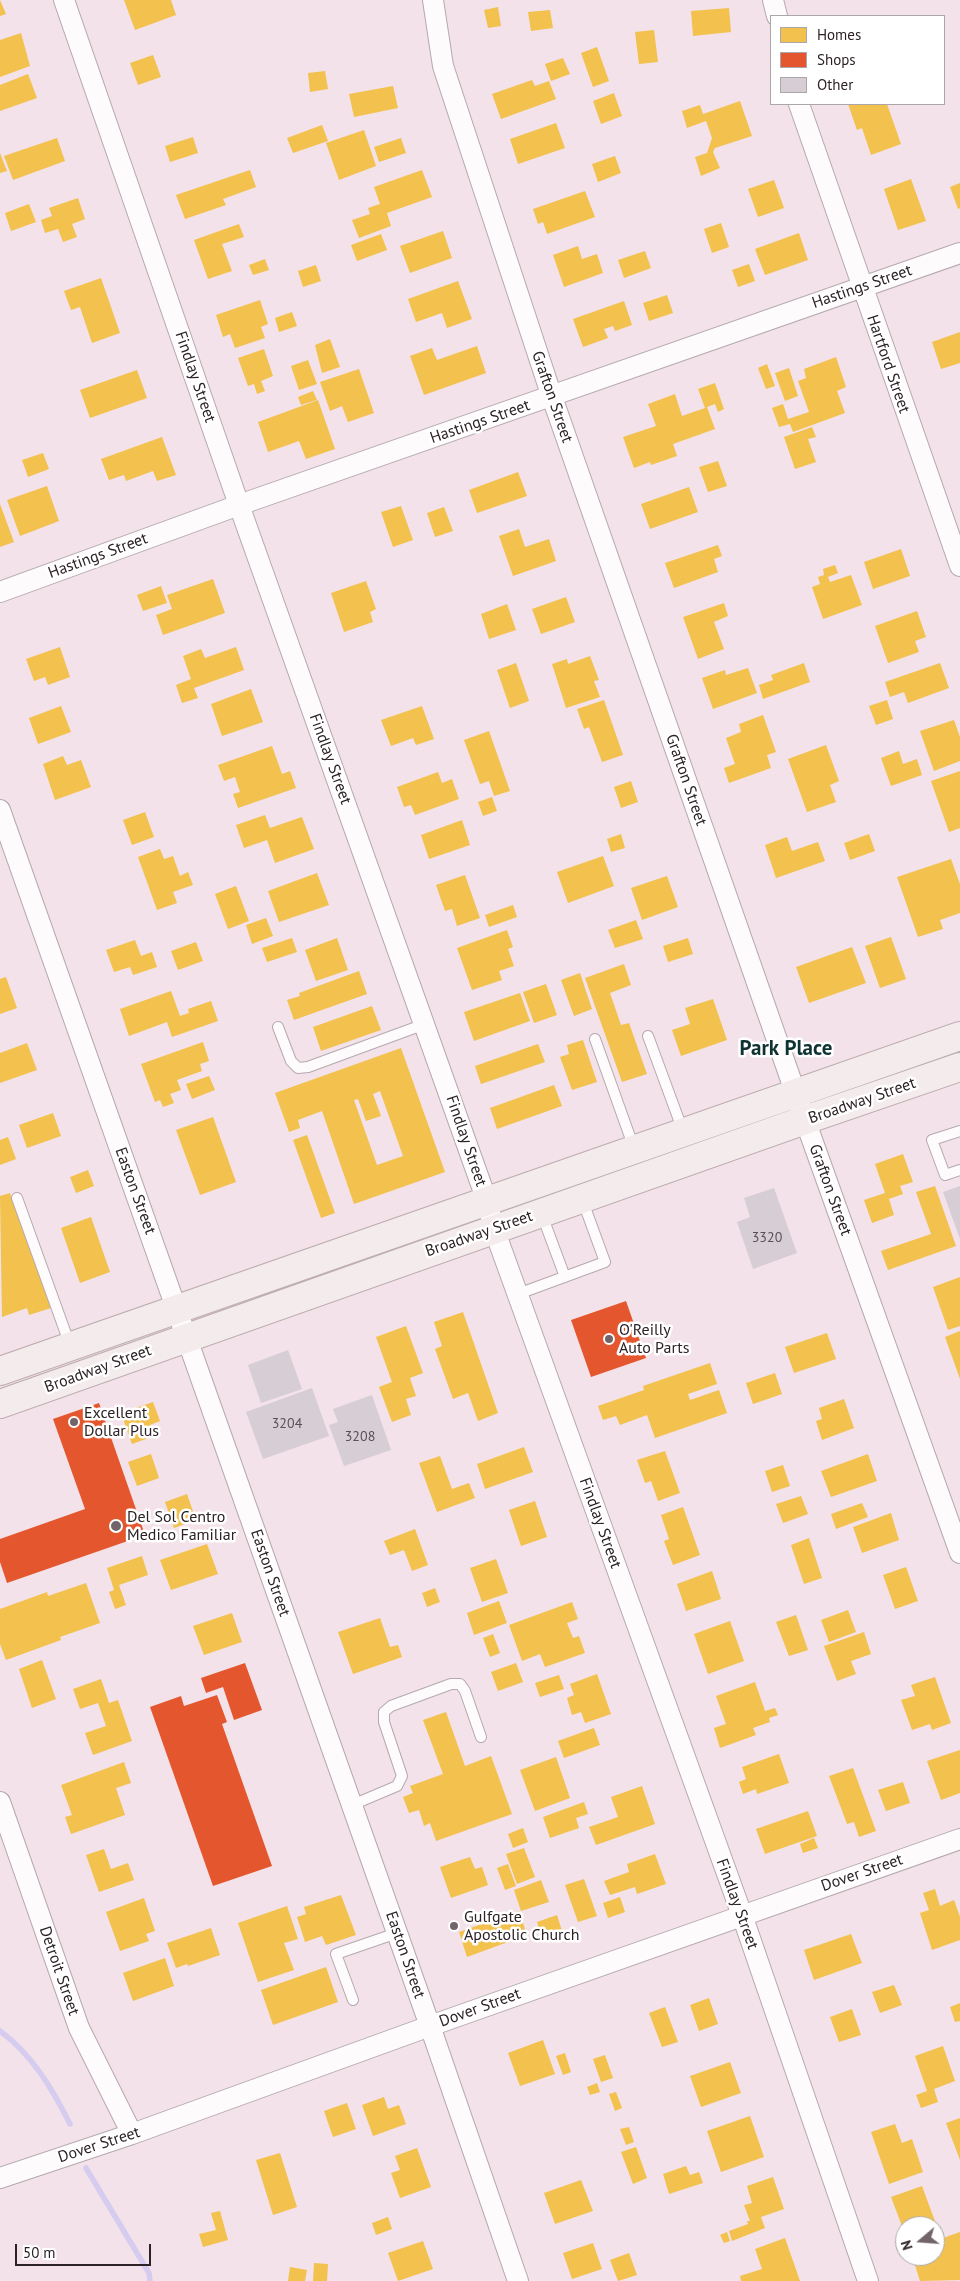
<!DOCTYPE html>
<html>
<head>
<meta charset="utf-8">
<style>
  body { margin:0 }
  #map { position:relative; width:960px; height:2281px; overflow:hidden; background:#f3e2e9; font-family:"PT Sans",sans-serif }
  canvas { display:block }
  .legend { position:absolute; left:770px; top:15px; width:175px; height:90px; box-sizing:border-box; background:#fff; border:1px solid #aba7a8; margin:0; padding:6px 9px; list-style:none; font-size:15px; color:#2c2226 }
  .legend li { display:flex; align-items:center; gap:10px; height:25px }
  .legend b { width:25px; border:1px solid #aba7a8 }
  .north { position:absolute; left:895px; top:2216px; width:50px; height:50px; box-sizing:border-box; background:#fff; border:1px solid #aba7a8; border-radius:50%; rotate:252deg; font-size:14px; font-weight:700; line-height:20px; text-align:center; color:#2c2226 }
  .north::after { content:''; display:block; margin:auto; width:18px; height:22px; background:#72656a; clip-path:polygon(50% 0,100% 100%,50% 72%,0 100%) }
  .scale { position:absolute; left:15px; top:2244px; width:136px; height:22px; box-sizing:border-box; border:2px solid #2c2226; border-top:0; padding-left:6px; font-size:15px; line-height:18px; white-space:nowrap; color:#2c2226; -webkit-text-stroke:4px #fff; paint-order:stroke }
</style>
</head>
<body>
<div id="map">
<canvas width="960" height="2281"></canvas>
<ul class="legend">
<li><b style="height:14px;background:#f2c14e"></b>Homes</li>
<li><b style="height:14px;background:#e4572e"></b>Shops</li>
<li><b style="height:14px;background:#d7cdd4"></b>Other</li>
</ul>
<div class="north">N</div>
<div class="scale">50 m</div>
</div>
<script>
const ctx = document.querySelector('canvas').getContext('2d');
ctx.lineJoin = 'round';
function paint(path, color) {
  ctx.fillStyle = color;
  ctx.fill(path, 'evenodd');
}
function trace(path, color, width, dash) {
  ctx.strokeStyle = color;
  ctx.lineWidth = width;
  ctx.lineCap = dash ? 'butt' : 'round';
  ctx.setLineDash(dash || []);
  ctx.stroke(path);
}
function label(font, color, halo, rows, align = 'center') {
  ctx.font = font + ' "PT Sans",sans-serif';
  ctx.lineWidth = 5;
  ctx.setLineDash([]);
  ctx.textBaseline = 'middle';
  ctx.strokeStyle = halo;
  ctx.fillStyle = color;
  for (const [text, x, y, turn = 0] of rows) {
    ctx.save();
    ctx.translate(x, y);
    ctx.rotate((+turn || 0) * Math.PI / 180);
    ctx.textAlign = isNaN(turn) ? turn : align;
    if (halo) ctx.strokeText(text, 0, 0);
    ctx.fillText(text, 0, 0);
    ctx.restore();
  }
}
paint(new Path2D(`
  M0 0 6 14 0 16Z
  M124 0H171L176 15 135 30Z
  M498 7 501 26 488 28 484 10Z
  M729 8 731 32 693 36 691 11Z
  M550 10 553 28 531 31 528 12Z
  M654 30 658 62 639 64 635 32Z
  M21 33 30 66 0 77V40Z
  M597 47 609 81 593 87 581 53Z
  M153 55 161 77 138 85 130 63Z
  M563 58 570 74 551 81 545 64Z
  M325 71 328 89 310 92 308 73Z
  M28 74 37 98 0 111V85Z
  M532 80 535 86 549 81 556 99 501 119 492 94Z
  M393 86 398 108 354 117 349 94Z
  M614 93 622 116 601 124 593 101Z
  M740 101 752 136 715 148 713 152 720 168 701 176 695 157 707 153 712 138 706 121 687 128 682 111 700 105 703 114Z
  M848 104H887L901 144 871 155 862 128 857 130Z
  M556 123 565 148 518 164 510 139Z
  M322 125 328 141 293 153 287 138Z
  M364 130 376 166 339 180 326 143Z
  M193 137 198 153 170 162 165 146Z
  M57 138 65 161 13 180 4 156Z
  M401 138 406 153 379 162 374 147Z
  M0 153 7 171 0 173Z
  M615 156 621 173 598 182 592 164Z
  M250 170 256 187 223 199 226 205 185 219 176 195Z
  M422 170 432 197 387 213 391 226 359 238 352 220 370 214 368 208 380 204 374 187Z
  M911 179 926 221 898 230 884 189Z
  M774 180 784 208 758 217 748 189Z
  M960 183V208L958 209 950 187Z
  M585 191 595 217 547 234 543 222 538 224 533 209Z
  M78 198 85 219 72 224 77 237 63 242 58 229 45 233 41 220 52 216 49 208Z
  M29 204 36 222 11 231 5 213Z
  M721 223 729 247 712 253 704 229Z
  M239 224 244 237 222 244 232 271 208 279 194 240Z
  M443 231 452 258 410 273 400 246Z
  M799 233 808 260 765 275 755 249Z
  M381 234 387 250 357 261 351 245Z
  M578 246 582 259 597 254 603 273 564 287 553 255Z
  M645 251 651 268 624 278 618 260Z
  M265 259 269 270 253 275 249 265Z
  M749 264 755 281 738 287 732 270Z
  M316 265 321 281 303 287 298 271Z
  M101 278 120 333 92 343 80 307 71 310 64 291Z
  M458 281 472 319 447 328 442 313 416 322 408 299Z
  M667 295 673 313 649 321 643 303Z
  M260 300 268 324 261 327 265 338 235 348 230 334 223 337 216 315Z
  M624 301 632 325 615 331 613 326 604 329 608 338 583 347 573 319Z
  M292 312 297 326 279 332 275 318Z
  M960 332V363L941 369 932 342Z
  M330 339 340 367 322 373 315 345Z
  M477 346 486 373 424 395 410 356 432 348 437 360Z
  M264 349 273 376 261 381 265 391 257 394 254 384 248 386 238 358Z
  M836 357 846 387 837 391 845 413 793 432 790 424 779 427 772 408 783 404 788 419 809 412 798 381 806 378 804 369Z
  M308 360 317 384 299 390 291 366Z
  M767 364 775 386 766 389 758 368Z
  M789 368 798 396 785 401 775 373Z
  M359 369 374 413 348 422 342 406 330 411 320 382Z
  M137 370 147 398 90 418 80 390Z
  M715 383 724 409 718 412 715 404 707 407 715 429 673 444 677 456 651 465 650 462 634 468 623 437 656 426 648 404 675 394 682 416 705 408 698 389Z
  M313 391 317 400 301 405 298 397Z
  M318 400 335 449 306 459 299 441 268 452 258 422Z
  M812 427 816 437 808 439 816 462 795 469 784 437Z
  M162 437 176 475 157 481 153 471 126 481 124 475 109 480 101 459Z
  M43 453 49 469 28 477 22 460Z
  M718 461 727 486 708 492 699 467Z
  M518 472 527 496 477 513 469 490Z
  M47 486 59 521 20 536 7 500Z
  M689 487 698 512 650 529 641 504Z
  M0 504 14 542 0 547Z
  M401 506 413 540 393 547 381 512Z
  M444 507 453 531 435 537 427 513Z
  M519 529 525 547 549 539 556 561 513 576 499 536Z
  M718 545 722 556 714 559 718 572 674 588 665 563Z
  M901 549 910 576 873 589 864 562Z
  M835 565 838 573 828 577 830 582 851 575 862 605 823 619 812 587 820 584 818 577 824 575 823 569Z
  M213 579 225 613 163 635 156 615 172 609 167 595Z
  M366 581 376 609 370 612 373 622 344 632 331 593Z
  M161 586 167 603 143 611 137 595Z
  M566 597 575 622 541 634 532 609Z
  M724 603 728 616 714 622 724 649 698 659 683 617Z
  M507 604 516 630 489 639 481 614Z
  M917 611 926 637 915 641 919 652 888 663 875 626Z
  M60 647 70 677 48 685 45 677 34 681 26 659Z
  M236 647 244 670 194 688 198 698 182 703 176 685 191 679 183 656 201 649 205 658Z
  M590 656 599 680 594 681 600 697 566 708 552 664 567 659 568 664Z
  M516 663 529 701 510 708 497 670Z
  M804 663 810 682 763 699 759 685 773 680 771 675Z
  M940 663 949 688 908 703 904 692 890 697 885 682Z
  M748 668 757 693 713 709 702 678 725 670 726 675Z
  M251 689 263 722 222 736 211 704Z
  M604 700 623 755 602 762 589 727 584 729 577 709Z
  M887 700 893 719 876 725 869 706Z
  M61 706 71 732 38 744 29 718Z
  M422 706 434 739 416 745 413 738 391 746 381 720Z
  M763 715 776 752 767 755 771 768 729 783 724 768 735 764 726 738 741 732 739 724Z
  M954 720 960 737V761L934 771 920 731Z
  M489 731 510 791 494 796 489 781 480 784 464 740Z
  M826 745 839 781 830 785 836 802 807 812 788 759Z
  M272 746 282 774 290 771 296 788 238 808 233 794 240 792 235 777 224 781 218 765Z
  M899 751 903 764 917 759 922 775 891 786 881 758Z
  M63 756 67 765 81 760 91 787 55 800 43 764Z
  M960 771V828L949 832 931 781Z
  M438 772 442 783 452 779 459 799 415 815 411 805 404 807 397 787Z
  M631 781 638 802 621 808 614 787Z
  M492 797 497 811 483 816 478 802Z
  M145 812 154 837 132 845 123 820Z
  M265 815 270 828 302 817 314 849 275 863 267 840 244 848 236 825Z
  M462 820 470 845 429 859 421 835Z
  M621 834 625 848 611 852 607 839Z
  M869 834 875 851 850 860 844 843Z
  M787 837 792 851 818 842 825 861 776 878 765 845Z
  M160 849 164 859 173 856 180 876 188 872 193 885 173 892 177 903 157 910 138 857Z
  M603 856 614 886 568 903 557 872Z
  M951 859 960 884V913L940 920 943 929 918 937 897 877Z
  M317 873 329 905 279 922 268 891Z
  M465 875 480 918 457 926 452 909 445 911 436 885Z
  M667 876 678 907 642 920 631 888Z
  M236 886 249 921 228 929 215 894Z
  M513 905 517 917 489 927 485 915Z
  M266 918 273 936 252 944 246 925Z
  M636 920 643 939 615 948 608 930Z
  M507 930 513 947 508 949 514 966 499 971 502 980 472 990 457 948Z
  M891 937 906 979 880 988 865 946Z
  M292 938 297 952 267 962 262 948Z
  M337 938 348 970 316 981 305 950Z
  M688 938 693 954 668 962 663 946Z
  M135 940 141 956 152 952 157 967 133 975 130 967 114 972 106 950Z
  M196 942 203 961 178 970 171 951Z
  M852 947 866 983 809 1003 796 967Z
  M624 964 631 985 610 993 621 1025 629 1023 647 1074 622 1082 585 978Z
  M359 971 367 994 294 1020 287 1000 300 996 299 993Z
  M580 973 592 1009 574 1016 561 980Z
  M6 977 17 1008 0 1014V979Z
  M546 984 557 1015 534 1023 523 992Z
  M171 991 180 1016 189 1013 188 1009 211 1001 218 1021 172 1037 167 1022 129 1036 120 1009Z
  M520 993 530 1021 474 1041 464 1012Z
  M713 999 727 1040 681 1056 672 1030 690 1024 685 1008Z
  M372 1006 381 1030 321 1051 313 1027Z
  M583 1040 597 1082 572 1090 560 1057 569 1054 567 1045Z
  M203 1042 209 1061 200 1064 202 1071 177 1080 181 1090 170 1094 174 1103 163 1107 160 1100 155 1102 141 1064Z
  M27 1043 37 1070 0 1083V1053Z
  M538 1044 545 1062 481 1084 475 1066Z
  M401 1048 445 1172 354 1204 322 1111 298 1120 300 1128 289 1132 275 1093ZM380 1091 403 1156 377 1165 354 1100 358 1099 366 1121 381 1116 373 1094Z
  M209 1076 215 1090 192 1099 186 1084Z
  M554 1085 562 1106 497 1129 490 1108Z
  M53 1113 61 1136 27 1148 19 1125Z
  M213 1117 236 1182 200 1195 176 1130Z
  M307 1135 335 1213 321 1218 293 1140Z
  M8 1137 16 1159 0 1165V1140Z
  M903 1154 913 1182 900 1186 903 1194 889 1199 894 1215 872 1223 864 1200 885 1193 875 1164Z
  M88 1170 94 1186 76 1193 70 1177Z
  M935 1186 956 1246 888 1270 881 1251 931 1234 916 1192Z
  M10 1193 51 1308 29 1315 27 1308 2 1317 0 1196Z
  M91 1217 110 1272 80 1283 61 1228Z
  M960 1277V1326L948 1330 933 1287Z
  M463 1312 498 1413 478 1421 468 1393 453 1399 435 1349 442 1346 434 1322Z
  M406 1326 423 1373 410 1378 416 1396 406 1399 411 1415 392 1422 379 1387 392 1382 376 1337Z
  M960 1331V1379L945 1337Z
  M827 1333 836 1359 794 1373 785 1347Z
  M710 1363 717 1384 688 1394 690 1400 719 1390 727 1413 655 1438 647 1415 620 1425 616 1416 603 1420 598 1406 644 1390 643 1386Z
  M775 1373 782 1394 753 1404 746 1383Z
  M844 1399 854 1428 822 1440 816 1421 822 1419 819 1408Z
  M153 1402 160 1421 150 1425 154 1436 132 1444 121 1413Z
  M524 1447 533 1472 485 1489 477 1464Z
  M665 1451 680 1493 658 1501 651 1481 645 1483 637 1460Z
  M151 1454 159 1478 137 1486 128 1462Z
  M868 1454 877 1481 831 1497 821 1471Z
  M440 1456 452 1489 469 1483 475 1498 437 1512 419 1463Z
  M783 1465 790 1486 772 1492 765 1471Z
  M187 1494 196 1520 174 1528 165 1502Z
  M801 1496 808 1514 783 1523 776 1504Z
  M535 1501 547 1537 521 1546 509 1510Z
  M862 1503 868 1517 836 1529 831 1514Z
  M683 1507 700 1555 673 1565 664 1541 669 1539 661 1515Z
  M891 1513 899 1540 862 1553 853 1527Z
  M415 1529 428 1565 412 1571 404 1550 390 1555 384 1541Z
  M809 1538 822 1578 804 1584 791 1545Z
  M207 1544 218 1574 171 1590 160 1560Z
  M142 1556 148 1575 119 1585 126 1605 115 1609 109 1592 114 1590 107 1568Z
  M496 1559 508 1593 482 1602 470 1568Z
  M906 1567 918 1601 895 1609 883 1575Z
  M712 1571 721 1599 686 1611 677 1584Z
  M86 1583 100 1623 60 1637 61 1640 6 1660 0 1644V1609L47 1592 48 1596Z
  M435 1588 440 1602 427 1607 422 1593Z
  M499 1601 507 1623 474 1635 467 1613Z
  M572 1602 578 1619 567 1623 573 1638 579 1636 585 1653 545 1667 540 1654 522 1661 509 1625Z
  M848 1610 856 1632 829 1642 821 1620Z
  M232 1613 242 1642 204 1655 193 1626Z
  M796 1615 808 1650 789 1656 776 1622Z
  M380 1618 390 1647 398 1645 402 1657 353 1674 338 1632Z
  M730 1621 744 1661 708 1674 694 1634Z
  M864 1632 871 1654 851 1661 856 1674 837 1681 824 1646Z
  M493 1634 500 1653 490 1657 483 1638Z
  M42 1660 56 1699 32 1708 19 1669Z
  M516 1663 523 1682 498 1691 491 1672Z
  M597 1674 611 1714 585 1723 581 1712 572 1715 567 1698 574 1695 570 1684Z
  M559 1675 564 1689 540 1697 535 1683Z
  M935 1677 951 1723 932 1730 930 1724 912 1730 901 1700 915 1696 911 1685Z
  M101 1679 109 1703 118 1700 132 1741 93 1755 85 1733 106 1726 98 1703 80 1709 73 1689Z
  M755 1682 765 1711 775 1708 778 1715 769 1718 770 1722 753 1728 756 1735 720 1748 714 1728 726 1724 716 1696Z
  M446 1712 465 1766 491 1756 512 1814 436 1841 430 1823 424 1826 419 1810 409 1813 403 1797 413 1793 410 1786 443 1774 423 1720Z
  M594 1728 600 1745 564 1758 558 1741Z
  M960 1750V1793L941 1800 927 1761Z
  M779 1754 789 1783 757 1794 756 1789 743 1794 739 1782 746 1779 742 1767Z
  M556 1757 570 1798 535 1811 520 1770Z
  M124 1762 131 1783 116 1788 125 1815 71 1834 65 1817 72 1815 61 1785Z
  M853 1768 876 1831 859 1837 854 1822 847 1824 829 1776Z
  M903 1782 910 1803 886 1811 878 1790Z
  M642 1786 655 1824 596 1845 589 1827 618 1817 611 1797Z
  M584 1802 588 1814 576 1818 579 1828 550 1838 543 1817Z
  M808 1811 817 1836 765 1854 756 1829Z
  M523 1828 528 1842 513 1848 508 1834Z
  M814 1838 818 1848 803 1853 800 1844Z
  M524 1848 535 1877 517 1884 506 1854Z
  M104 1849 111 1869 128 1863 134 1880 99 1892 86 1855Z
  M655 1854 666 1884 637 1894 635 1887 610 1895 604 1881 629 1872 627 1864Z
  M470 1857 475 1869 482 1867 488 1885 451 1898 440 1867Z
  M508 1864 516 1886 505 1890 497 1868Z
  M584 1879 597 1916 578 1922 565 1885Z
  M541 1880 549 1902 521 1911 514 1890Z
  M935 1889 940 1906 954 1900 960 1917V1940L932 1950 920 1913 929 1910 923 1893Z
  M341 1895 356 1935 326 1945 322 1936 305 1942 297 1917 306 1914 304 1907Z
  M620 1897 625 1912 608 1918 603 1903Z
  M144 1898 155 1931 146 1934 149 1941 120 1951 106 1912Z
  M287 1906 298 1939 284 1943 294 1970 258 1982 238 1923Z
  M519 1911 527 1935 467 1957 459 1932Z
  M557 1915 562 1931 542 1938 537 1922Z
  M211 1928 220 1955 188 1966 187 1964 176 1968 167 1943Z
  M851 1934 862 1963 814 1980 804 1950Z
  M165 1958 174 1986 133 2001 123 1973Z
  M326 1967 338 2002 273 2025 261 1990Z
  M894 1985 902 2005 880 2013 872 1992Z
  M709 1998 718 2024 699 2031 690 2005Z
  M960 2003V2021L955 2022 950 2007Z
  M665 2007 678 2042 662 2047 649 2013Z
  M852 2009 861 2035 839 2042 830 2017Z
  M543 2040 555 2074 520 2086 508 2053Z
  M943 2046 955 2081 934 2089 938 2102 921 2108 916 2095 927 2091 915 2056Z
  M565 2053 571 2072 563 2075 556 2056Z
  M605 2055 613 2078 601 2082 593 2059Z
  M730 2062 741 2093 701 2107 690 2076Z
  M597 2083 600 2092 590 2095 587 2087Z
  M616 2092 622 2108 615 2111 609 2094Z
  M384 2097 388 2109 399 2105 406 2124 373 2136 362 2105Z
  M347 2103 356 2129 333 2137 324 2111Z
  M750 2116 764 2157 721 2172 707 2131Z
  M960 2118V2160L946 2123Z
  M895 2124 902 2143 912 2139 923 2172 889 2184 871 2132Z
  M629 2127 634 2142 626 2145 620 2129Z
  M636 2147 647 2178 633 2184 621 2152Z
  M417 2148 431 2187 400 2198 391 2173 400 2170 395 2156Z
  M280 2153 297 2207 273 2215 256 2160Z
  M686 2166 690 2175 699 2172 703 2183 669 2194 663 2174Z
  M773 2177 784 2209 761 2217 765 2228 732 2241 729 2231 748 2224 747 2221H750L744 2205 752 2203 747 2186Z
  M581 2180 593 2211 555 2224 544 2193Z
  M922 2186 936 2224 930 2226H905V2234L891 2197Z
  M220 2211 228 2240 203 2247 199 2234 216 2230 211 2213Z
  M388 2217 392 2229 376 2235 372 2223Z
  M727 2232 730 2241 724 2243 720 2235Z
  M960 2232V2280L920 2281 915 2265 919 2264 917 2256H935V2241Z
  M785 2238 800 2281H741L740 2276 762 2269 755 2249Z
  M423 2241 433 2269 398 2281 388 2253Z
  M593 2243 602 2269 572 2279 563 2253Z
  M629 2253 637 2275 618 2281 610 2260Z
  M314 2263 328 2264 327 2281H313Z
  M290 2267 307 2270 305 2281H288Z`), '#f2c14e');
paint(new Path2D(`
  M626 1301 646 1358 591 1377 571 1320Z
  M99 1403 145 1535 7 1583 0 1562V1539L85 1509 53 1419Z
  M245 1663 262 1710 234 1720 223 1687 206 1693 201 1678Z
  M217 1695 227 1722 222 1724 272 1866 213 1886 150 1707 181 1696 184 1706Z`), '#e4572e');
trace(new Path2D(`
  M0 2031C32 2054 53 2090 70 2124
  M86 2168 149 2273 150 2281`), '#d5ccef', 5.5);
paint(new Path2D(`
  M960 1186V1239L943 1192Z
  M774 1188 797 1253 753 1269 737 1222 750 1217 744 1198Z
  M288 1350 302 1389 261 1403 248 1365Z
  M312 1388 329 1436 263 1459 246 1412Z
  M372 1395 391 1450 344 1466 329 1425 338 1422 333 1409Z`), '#d7cdd4');
const lane = new Path2D(`
  M278 1027 291 1061 298 1068 308 1067 425 1024
  M648 1036 683 1131
  M595 1039 634 1148
  M960 1131 932 1140 945 1175 960 1170
  M17 1198 70 1345
  M542 1215 565 1277
  M518 1294 605 1262 582 1199
  M352 1805 397 1786 402 1776 384 1722V1712L391 1706 451 1684H460L465 1691 481 1737
  M353 2000 336 1954 397 1933`);
const street = new Path2D(`
  M64 0 239 505 487 1201 494 1229 742 1915 868 2281
  M433 0 443 66 552 397 805 1120 960 1553
  M773 0 777 16
  M799 104 960 566
  M0 592 239 505 960 253
  M0 810 430 2026 518 2281
  M0 1802 79 2028 132 2134
  M0 2178 132 2134 430 2026 960 1839`);
const primary = new Path2D(`
  M0 1371 960 1036
  M0 1404 805 1120 960 1067`);
trace(lane, '#b5a9ae', 12);
trace(street, '#b5a9ae', 22);
trace(primary, '#bfaeb0', 30);
trace(lane, '#fdfbfc', 10);
trace(street, '#fdfbfc', 20);
trace(primary, '#f3ebec', 28);
for (const [x, y, r, color] of [
  [609,1339,5,"#72656a"],
  [74,1422,5,"#72656a"],
  [116,1526,6,"#72656a"],
  [454,1926,5,"#72656a"]
]) {
  const dot = new Path2D();
  dot.arc(x, y, r, 0, 2 * Math.PI);
  ctx.fillStyle = color;
  ctx.fill(dot);
  trace(dot, '#fff', 2);
}
label('14px', '#5a5054', null, [
  ["3320",767,1238],
  ["3204",287,1424],
  ["3208",360,1437]
]);
label('16px', '#2c2226', '#fff', [
  ["Hastings Street",862,287,-19],
  ["Hartford Street",888,364,71],
  ["Findlay Street",195,377,71],
  ["Grafton Street",552,397,71],
  ["Hastings Street",480,422,-19],
  ["Hastings Street",98,556,-20],
  ["Findlay Street",330,759,70],
  ["Grafton Street",686,780,71],
  ["Broadway Street",862,1101,-19],
  ["Findlay Street",466,1141,71],
  ["Grafton Street",830,1190,70],
  ["Easton Street",135,1191,70],
  ["Broadway Street",479,1234,-19],
  ["Broadway Street",98,1369,-20],
  ["Findlay Street",600,1523,70],
  ["Easton Street",270,1573,71],
  ["Dover Street",862,1873,-19],
  ["Findlay Street",737,1904,70],
  ["Easton Street",405,1955,71],
  ["Detroit Street",59,1971,71],
  ["Dover Street",480,2008,-20],
  ["Dover Street",99,2145,-18]
]);
label('16px', '#2c2226', '#fff', [
  ["O'Reilly",619,1330],
  ["Auto Parts",619,1348],
  ["Excellent",84,1413],
  ["Dollar Plus",84,1431],
  ["Del Sol Centro",127,1517],
  ["Medico Familiar",127,1535],
  ["Gulfgate",464,1917],
  ["Apostolic Church",464,1935]
], 'left');
label('bold 21px', '#0f3233', '#fff', [
  ["Park Place",786,1049]
]);
</script>
</body>
</html>
